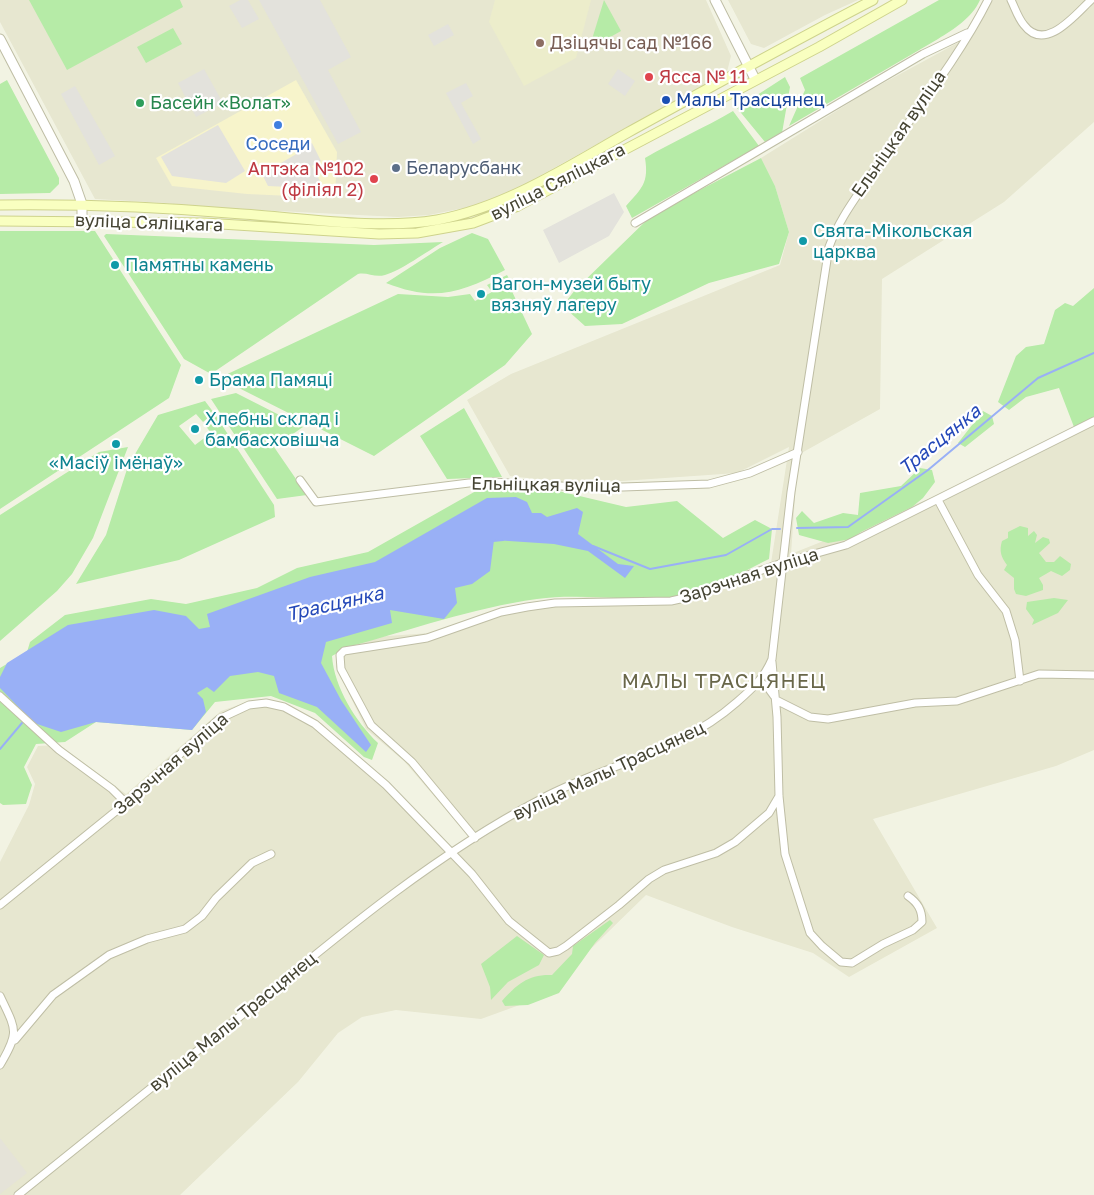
<!DOCTYPE html>
<html>
<head>
<meta charset="utf-8">
<style>
  body { margin:0 }
  canvas { display:block; background:#f2f3e3 }
</style>
</head>
<body>
<canvas width="1094" height="1195"></canvas>
<script>
const ctx = document.querySelector('canvas').getContext('2d');
ctx.lineJoin = 'round';
function paint(path, color) {
  ctx.fillStyle = color;
  ctx.fill(path, 'evenodd');
}
function trace(path, color, width, dash) {
  ctx.strokeStyle = color;
  ctx.lineWidth = width;
  ctx.lineCap = dash ? 'butt' : 'round';
  ctx.setLineDash(dash || []);
  ctx.stroke(path);
}
function label(font, color, halo, rows, align = 'center') {
  ctx.font = font + ' "Golos Text",sans-serif';
  ctx.lineWidth = 4.5;
  ctx.setLineDash([]);
  ctx.textBaseline = 'middle';
  ctx.strokeStyle = halo;
  ctx.fillStyle = color;
  for (const [text, x, y, turn = 0] of rows) {
    ctx.save();
    ctx.translate(x, y);
    ctx.rotate((+turn || 0) * Math.PI / 180);
    ctx.textAlign = isNaN(turn) ? turn : align;
    if (halo) ctx.strokeText(text, 0, 0);
    ctx.fillText(text, 0, 0);
    ctx.restore();
  }
}
paint(new Path2D(`
  M0 0H706L731 56 727 72 518 188 474 206 429 215 398 217 198 207 166 203 95 199 0 22Z
  M728 0H858L825 15 764 48 751 44Z
  M990 0H1094V122L1004 202 882 279 880 409 798 455 791 554 936 496 1094 423V750L1056 766 873 819 937 928 849 977 813 953 732 927 646 895 563 976 536 999 481 1019 396 1010 362 1017 338 1033 298 1082 180 1195H0V862L29 805 35 784 27 767 38 746 60 745 126 794 221 711 250 701H268L288 706 321 723 401 796 450 849 469 837 404 761 366 729 336 667 337 652 360 638 430 633 505 608 555 600 687 588 771 563 789 447 737 473 579 484 510 476 467 400 511 374 780 265 789 232 775 186 761 158 865 93 972 35Z`), '#e7e7d0');
paint(new Path2D(`
  M296 80 337 152 335 198 247 194 172 186 156 158Z`), '#f7f4cb');
paint(new Path2D(`
  M0 1138 27 1173 0 1194Z`), '#e5e3d8');
paint(new Path2D(`
  M495 0H591L576 58 524 86 489 22Z`), '#ecedcb');
paint(new Path2D(`
  M29 0H180L183 7 67 70Z
  M604 0 621 31 589 49Z
  M939 0H980C972 18 954 29 938 39L789 126 805 90 800 78Z
  M173 28 182 44 146 63 137 47Z
  M785 77 790 87 782 133 765 142 737 108Z
  M7 80 59 178V184L50 193 0 194V84Z
  M733 111 759 146 632 218 626 206C642 188 649 183 645 158 674 141 704 128 733 111Z
  M761 158 775 186 789 232 779 264 709 283 622 324 585 326 566 309 568 299 575 290 652 215Z
  M0 231H95L181 365 169 398 0 509Z
  M472 233 488 239 505 270C461 293 434 302 386 283L440 248Z
  M106 234 374 245 443 242C428 251 400 271 385 275 375 278 367 272 358 274L211 374 184 359 104 236Z
  M507 275 511 282 509 285 532 334 505 365 374 456 219 378 398 294 448 297 470 294 475 301 492 292 487 285Z
  M1094 288V418L1074 427 1059 388 1026 397 1009 410 998 402 1016 356 1026 347 1044 344 1055 310 1065 303 1073 306Z
  M236 393 303 427 274 447 307 495 277 499 211 399Z
  M205 401 214 413 203 422 196 414 179 426 195 445 211 433 205 425 216 416 274 505 275 517 179 560 76 584 106 535 128 466 158 415Z
  M464 408 502 477 447 479 420 436Z
  M983 411 992 416 994 424 965 447 958 443Z
  M128 447 93 538 72 574 57 591 0 641V515L99 452Z
  M920 468 932 470 935 482 923 498 912 507 861 532 851 539 828 543 799 535 796 518 802 511 814 523 843 513 858 515 860 493 901 486Z
  M533 485 626 507 677 501 723 538 755 520 772 529 769 559C739 574 705 593 670 597 626 602 581 593 537 599 472 608 411 630 348 647L332 656C334 687 356 722 378 743L372 760 364 757 315 713 271 696 215 702 192 730 96 722 65 742 36 744 24 767 32 785 26 804 3 805 0 803V668L27 652 30 642 65 615 151 599 186 604 257 588 297 568 368 552 483 487Z
  M1020 526 1028 528V536L1034 531 1037 535 1035 543 1043 537 1049 539 1050 543 1039 553 1046 562H1054L1060 556 1071 564 1070 570 1062 576 1051 571 1039 578 1043 585V590L1026 596 1016 594 1014 589V578L1004 570 1007 565C1001 557 999 551 1002 541L1008 538V532Z
  M1054 598 1068 600 1058 613 1032 625 1034 620 1026 609 1027 602Z
  M610 920 613 923 595 943 559 993 528 1005 505 1006 502 1001C517 984 529 974 552 975L572 954 573 946Z
  M517 936 544 955 539 965 508 982 491 1000 490 987 481 964Z`), '#b6eba7');
paint(new Path2D(`
  M240 0H248L259 19 242 28 229 6Z
  M259 0H320L351 57 328 70 361 132 338 144Z
  M448 24 454 35 434 46 428 35Z
  M204 69 223 103 196 117 178 83Z
  M618 69 635 81 625 96 608 84Z
  M466 83 473 96 461 103 481 139 473 144 446 93Z
  M75 86 115 156 99 165 61 94Z
  M218 125 245 171 226 183 172 176 161 157Z
  M312 143 321 161 312 166 320 181 309 188 268 186 262 174 305 149V147Z
  M614 193 624 212 609 236 559 263 543 230Z`), '#e3e2dc');
paint(new Path2D(`
  M516 497 527 502 532 513H541L547 517 577 508 583 512 578 534 618 564 634 566 625 578 588 551 554 544 494 540 490 571 472 584 455 588 457 603 444 619 390 610 392 623 326 642 321 663 341 700 371 745 366 752 317 707 279 693 274 676 258 672 230 676 214 692 207 687 197 693 203 699 206 712 192 730 96 722 61 732 34 723 0 688V677L7 663 68 625 154 610 186 616 199 629 210 627 207 614 310 577 375 562 487 498Z`), '#99b0f6');
trace(new Path2D(`
  M797 528 848 527 928 470 1038 378 1094 353
  M493 541 503 540
  M593 546 650 569 726 555 772 529H780
  M0 749 22 723`), '#99b0f6', 2);
const minor = new Path2D(`
  M1011 0C1015 8 1018 18 1024 25 1045 53 1075 15 1091 0
  M635 223 923 54 967 33
  M300 480 316 502 469 483 493 482 594 488 709 484 750 473 798 452
  M938 500 978 575 1006 611 1015 640 1020 681
  M772 662 777 717 779 796 785 854 810 933 822 946 841 962 852 963 883 944 913 930 922 922C922 910 918 903 908 896
  M759 683 766 685 774 696
  M0 696 59 750 112 789 126 803
  M776 700 810 717 828 719 915 703 957 701 1039 674 1094 675
  M475 838 412 762 371 725 341 669 340 655 344 651 427 638 501 612 527 607 555 603 671 601 680 599 782 563 846 545 1094 421
  M0 905 126 803 219 719 249 705 266 703 284 707 315 724 386 785 472 874 509 921 549 953 558 951 566 946 619 905 649 879 664 870 716 853 735 842 769 813 779 796
  M0 996C16 1030 20 1031 0 1065
  M15 1040 53 995 109 955 147 939 185 929 202 916 216 898 252 863 271 854
  M18 1195C95 1133 172 1072 248 1010 341 933 434 855 541 799 608 763 678 754 737 702 753 688 764 678 772 659L791 492 829 247C838 222 852 203 867 181 906 123 957 62 988 0`);
const tertiary = new Path2D(`
  M715 0 755 79
  M0 39 74 181 82 204V220`);
const secondary = new Path2D(`
  M0 205C81 204 161 207 242 214 303 218 377 230 437 220 506 207 567 167 627 133 709 88 790 43 873 0
  M0 221 205 223 379 234 417 233 473 223 518 206 819 47 902 0`);
trace(minor, '#bfbea5', 9);
trace(tertiary, '#bfbea5', 11);
trace(secondary, '#ced38c', 11);
trace(minor, '#fff', 7);
trace(tertiary, '#fff', 9);
trace(secondary, '#f9ffc0', 9);
for (const [x, y, r, color] of [
  [540,43,5,"#8d6e63"],
  [649,77,5,"#e0444e"],
  [666,100,5,"#1a4fb4"],
  [140,103,5,"#2e9e5b"],
  [278,125,5,"#3f7fe0"],
  [396,168,5,"#5c6f8a"],
  [374,179,5,"#e0444e"],
  [803,241,5,"#0f9aa8"],
  [115,265,5,"#0f9aa8"],
  [481,294,5,"#0f9aa8"],
  [199,380,5,"#0f9aa8"],
  [195,429,5,"#0f9aa8"],
  [116,444,5,"#0f9aa8"]
]) {
  const dot = new Path2D();
  dot.arc(x, y, r, 0, 2 * Math.PI);
  ctx.fillStyle = color;
  ctx.fill(dot);
  trace(dot, '#fff', 2);
}
label('18px', '#785e54', '#fff', [
  ["Дзіцячы сад №166",550,43]
], 'left');
label('18px', '#be3a42', '#fff', [
  ["Ясса № 11",659,77],
  ["Аптэка №102",364,169,"right"],
  ["(філіял 2)",364,190,"right"]
], 'left');
label('18px', '#164399', '#fff', [
  ["Малы Трасцянец",676,100]
], 'left');
label('18px', '#27864d', '#fff', [
  ["Басейн «Волат»",150,103]
], 'left');
label('18px', '#454433', '#fff', [
  ["Ельніцкая вуліца",899,134,-55],
  ["вуліца Сяліцкага",558,182,-27],
  ["вуліца Сяліцкага",149,223,2],
  ["Ельніцкая вуліца",546,485,1],
  ["Зарэчная вуліца",749,576,-18],
  ["Зарэчная вуліца",171,764,-41],
  ["вуліца Малы Трасцянец",609,771,-25],
  ["вуліца Малы Трасцянец",233,1022,-39]
]);
label('18px', '#366cbe', '#fff', [
  ["Соседи",278,144]
]);
label('18px', '#4e5e75', '#fff', [
  ["Беларусбанк",406,168]
], 'left');
label('18px', '#0d838f', '#fff', [
  ["Свята-Мікольская",813,231],
  ["царква",813,252],
  ["Памятны камень",125,265],
  ["Вагон-музей быту",491,284],
  ["вязняў лагеру",491,305],
  ["Брама Памяці",209,380],
  ["Хлебны склад і",205,419],
  ["бамбасховішча",205,440],
  ["«Масіў імёнаў»",116,463,"center"]
], 'left');
label('italic 19px', '#2448b8', '#fff', [
  ["Трасцянка",940,440,-39],
  ["Трасцянка",335,604,-13]
]);
ctx.letterSpacing = '1px';
label('20px', '#696749', '#fff', [
  ["МАЛЫ ТРАСЦЯНЕЦ",724,682]
]);
ctx.letterSpacing = '0px';
</script>
</body>
</html>
